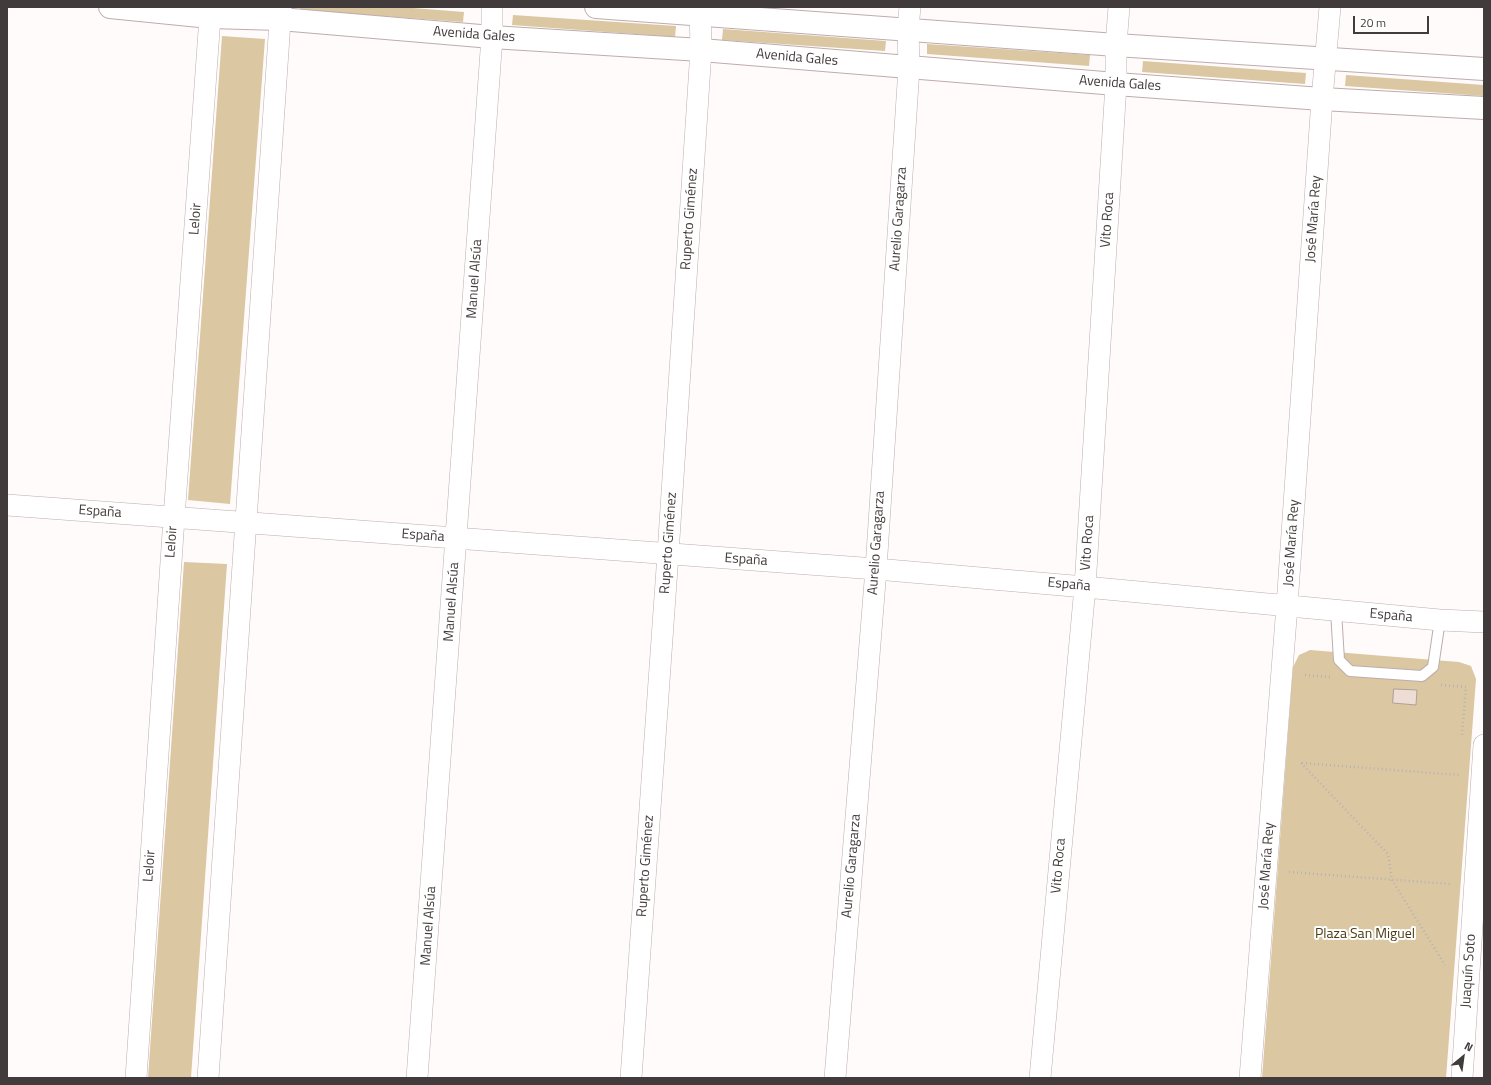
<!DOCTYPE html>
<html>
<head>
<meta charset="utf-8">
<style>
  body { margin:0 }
  #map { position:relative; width:1491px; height:1085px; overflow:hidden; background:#fffbfb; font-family:"Titillium Web",sans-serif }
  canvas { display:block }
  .frame { position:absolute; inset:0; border:8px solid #423b3b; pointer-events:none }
  .north { position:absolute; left:1443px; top:1037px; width:40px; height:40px; -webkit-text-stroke:3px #fff; paint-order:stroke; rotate:29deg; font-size:11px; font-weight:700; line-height:16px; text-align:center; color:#423b3b }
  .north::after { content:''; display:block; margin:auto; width:14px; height:18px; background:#423b3b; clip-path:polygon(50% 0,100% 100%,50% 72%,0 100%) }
  .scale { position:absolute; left:1353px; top:16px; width:76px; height:18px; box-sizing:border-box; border:2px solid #423b3b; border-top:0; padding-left:5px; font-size:12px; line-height:14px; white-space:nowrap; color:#423b3b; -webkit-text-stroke:3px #fff; paint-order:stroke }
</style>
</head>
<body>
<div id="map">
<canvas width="1491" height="1085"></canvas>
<div class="frame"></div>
<div class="north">N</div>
<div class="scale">20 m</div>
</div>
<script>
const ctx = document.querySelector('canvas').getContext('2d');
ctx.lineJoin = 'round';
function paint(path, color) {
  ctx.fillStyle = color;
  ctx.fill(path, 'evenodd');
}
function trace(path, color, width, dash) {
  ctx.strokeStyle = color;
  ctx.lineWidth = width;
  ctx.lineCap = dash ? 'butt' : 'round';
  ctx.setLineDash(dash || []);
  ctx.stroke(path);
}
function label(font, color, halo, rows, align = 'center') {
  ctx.font = font + ' "Titillium Web",sans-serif';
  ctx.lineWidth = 4;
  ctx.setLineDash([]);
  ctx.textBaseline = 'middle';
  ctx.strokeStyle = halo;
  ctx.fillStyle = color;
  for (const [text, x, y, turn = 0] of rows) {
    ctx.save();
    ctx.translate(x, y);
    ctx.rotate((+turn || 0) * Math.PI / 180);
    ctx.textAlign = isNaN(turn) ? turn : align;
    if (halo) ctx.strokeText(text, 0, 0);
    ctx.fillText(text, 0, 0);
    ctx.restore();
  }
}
paint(new Path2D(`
  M300 7H400L464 12 463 22 300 10Z
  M513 15 676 26 675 37 512 25Z
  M723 29 886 41 885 51 722 40Z
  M222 36 265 39 230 504 188 500Z
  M927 44 1090 55 1089 66 927 54Z
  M1143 61 1306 73 1305 84 1142 72Z
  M1346 75 1484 85V96L1345 86Z
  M184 562 227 564 191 1078H148Z
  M1310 650 1459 662 1471 666 1476 679 1446 1078H1262L1293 667 1299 655Z`), '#dbc7a2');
const building = new Path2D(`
  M1394 689 1417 690 1416 705 1393 703Z`);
paint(building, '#eeddd5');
trace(building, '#b0a099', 1);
const service = new Path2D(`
  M1336 611 1339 660 1350 671 1422 676 1433 667 1440 620`);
const minor = new Path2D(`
  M7 505 876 569 1085 587 1440 620 1484 622
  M136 1078 174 518 210 17 213 7
  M208 1078 281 7
  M417 1078 492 37V7
  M631 1078 668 554 701 50 700 7
  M835 1078 876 569 909 68 908 29 910 7
  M1040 1078 1085 587 1116 84V45L1119 7
  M1250 1078 1287 606 1322 99 1330 7
  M1462 1078 1484 745`);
const tertiary = new Path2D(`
  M110 7 210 17 280 19 492 37 701 50 1116 84 1322 99 1484 108
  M596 7 1116 45 1484 69`);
trace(service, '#beacad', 12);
trace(minor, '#beacad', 22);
trace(tertiary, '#beacad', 24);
trace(new Path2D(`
  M1305 675 1330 677
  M1441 685 1466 687 1462 735
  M1301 763 1388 854 1392 880 1445 965
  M1302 763 1459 775
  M1289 872 1451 884`), '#b8b2b2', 2.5, [1, 3]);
trace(service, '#fff', 10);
trace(minor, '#fff', 21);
trace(tertiary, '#fff', 22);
label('14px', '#423b3b', '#fff', [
  ["Avenida Gales",474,35,4],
  ["Avenida Gales",797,58,5],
  ["Avenida Gales",1120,84,4],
  ["Leloir",196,219,-86],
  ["Ruperto Giménez",690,219,-86],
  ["Aurelio Garagarza",899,219,-86],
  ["José María Rey",1314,219,-86],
  ["Vito Roca",1108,220,-86],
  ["Manuel Alsúa",475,279,-86],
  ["España",100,512,4],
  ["España",423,536,4],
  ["Leloir",172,542,-86],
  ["Ruperto Giménez",669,543,-86],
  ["Aurelio Garagarza",877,543,-86],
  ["Vito Roca",1088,543,-86],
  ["José María Rey",1292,543,-86],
  ["España",746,560,4],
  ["España",1069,585,5],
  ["Manuel Alsúa",452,602,-86],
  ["España",1391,616,5],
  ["Leloir",150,866,-86],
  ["Ruperto Giménez",646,866,-86],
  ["Aurelio Garagarza",852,866,-85],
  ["Vito Roca",1059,866,-85],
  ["José María Rey",1267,866,-86],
  ["Manuel Alsúa",429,926,-86],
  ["Juaquín Soto",1469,971,-86]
]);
label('14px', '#4c3a13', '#fff', [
  ["Plaza San Miguel",1365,935]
]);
</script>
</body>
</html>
